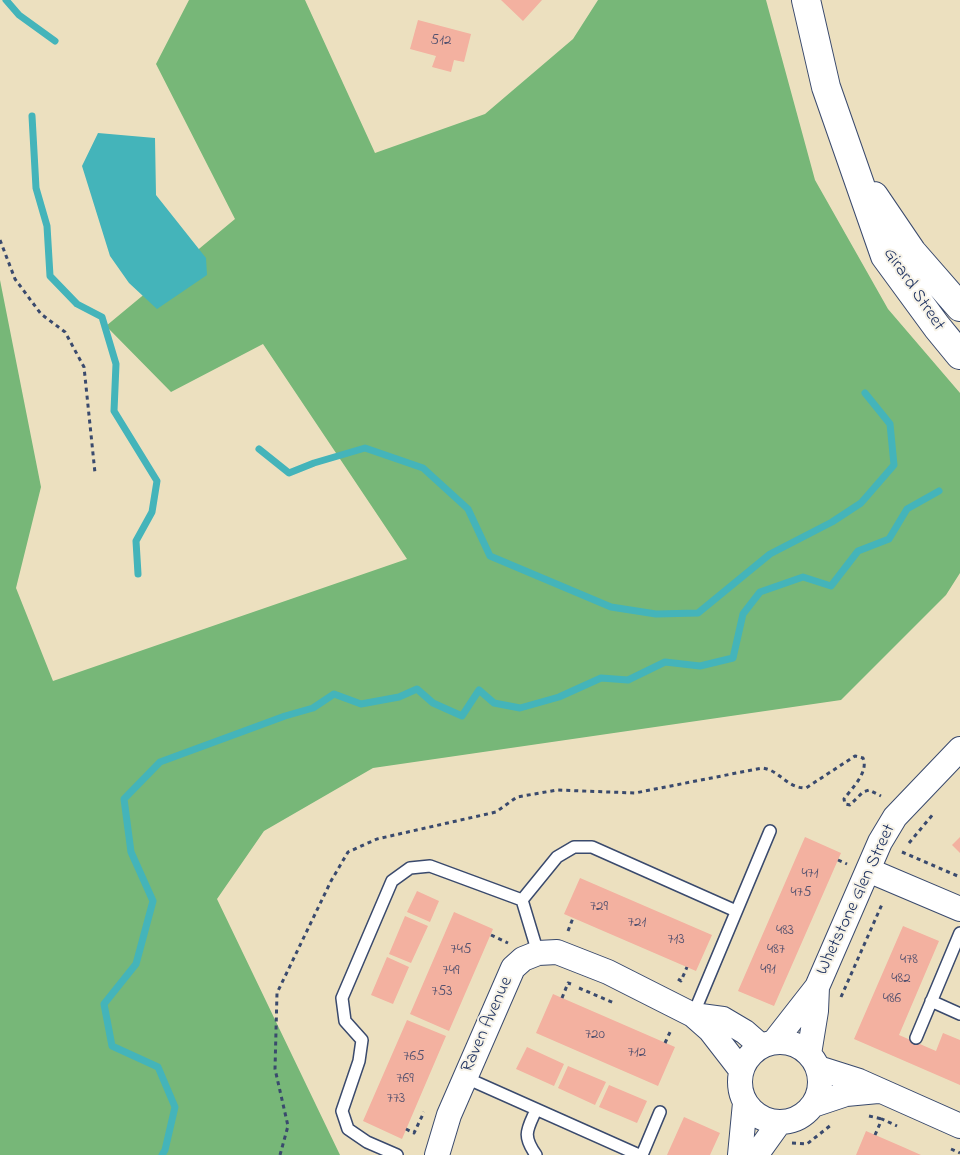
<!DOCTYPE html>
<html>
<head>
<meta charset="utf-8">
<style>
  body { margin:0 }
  canvas { display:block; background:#ece0bf }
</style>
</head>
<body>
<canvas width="960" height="1155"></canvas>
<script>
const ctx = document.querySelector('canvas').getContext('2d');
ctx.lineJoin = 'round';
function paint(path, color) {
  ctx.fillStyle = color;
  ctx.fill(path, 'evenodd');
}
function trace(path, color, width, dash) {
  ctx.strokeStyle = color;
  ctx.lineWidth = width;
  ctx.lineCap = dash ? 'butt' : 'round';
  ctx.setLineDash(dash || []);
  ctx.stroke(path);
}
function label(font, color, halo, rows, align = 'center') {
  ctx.font = font + ' "Indie Flower",sans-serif';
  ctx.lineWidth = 4;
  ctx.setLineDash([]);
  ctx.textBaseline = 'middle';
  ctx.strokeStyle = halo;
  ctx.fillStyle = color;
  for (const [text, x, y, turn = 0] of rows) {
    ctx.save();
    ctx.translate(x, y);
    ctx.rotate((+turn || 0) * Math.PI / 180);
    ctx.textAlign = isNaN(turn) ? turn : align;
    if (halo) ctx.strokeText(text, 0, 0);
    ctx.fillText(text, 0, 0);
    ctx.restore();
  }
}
paint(new Path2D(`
  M189 0H305L375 153 485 114 573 39 598 0H766L815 180 888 309 960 393V573L946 595 841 700 373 768 264 831 217 899 340 1155H0V280L41 487 16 588 53 681 407 559 263 344 171 392 106 326 235 219 156 64Z`), '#77b778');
paint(new Path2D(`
  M98 133 155 138 156 195 206 258 207 275 157 309 129 283 110 256 82 166Z`), '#44b4ba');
trace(new Path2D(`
  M6 0 19 15 55 41
  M32 116 36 188 47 226 50 276 77 304 102 317 116 364 114 411 157 481 152 512 136 541 138 574
  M259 449 289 473 314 463 365 448 423 468 468 509 490 556 611 607 656 614 698 613 770 554 832 522 861 503 894 465 890 424 865 393
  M162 1155 165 1150 175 1107 158 1067 112 1046 104 1004 136 964 153 901 131 852 124 799 160 762 285 716 313 708 334 694 361 704 399 697 417 689 433 703 462 716 479 690 494 703 520 708 559 697 601 678 628 680 665 662 700 666 733 658 743 614 760 592 803 577 831 586 858 551 889 539 907 509 939 491`), '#44b4ba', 7);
paint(new Path2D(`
  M501 0H542L523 21Z
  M418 20 471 34 464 62 454 60 451 72 432 67 436 56 410 49Z
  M805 837 841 853 774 1006 738 991Z
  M960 837V853L952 845Z
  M580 878 712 935 696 971 564 914Z
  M417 891 439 901 430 922 407 912Z
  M454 912 493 929 449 1031 410 1014Z
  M405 916 428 926 411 963 389 954Z
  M903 926 939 941 899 1035 936 1051 943 1033 960 1040V1085L854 1039Z
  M387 957 409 967 393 1004 371 995Z
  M553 994 675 1047 658 1086 536 1033Z
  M407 1020 446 1036 402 1139 363 1121Z
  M527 1047 564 1064 554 1086 516 1069Z
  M568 1066 606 1082 595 1105 558 1088Z
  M609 1085 647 1101 637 1123 599 1107Z
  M684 1117 720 1133 710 1155H667Z
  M866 1131 903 1147 921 1155H856Z`), '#f3b1a0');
const lane = new Path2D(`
  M538 953 522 900 557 857 574 847H592L736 911
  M931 1001 960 1014
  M693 1015 770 831
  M916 1038 960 933
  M464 1077 639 1155
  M397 1155 367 1142 348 1129 342 1111 359 1061 362 1040 345 1021 342 998 392 881 410 868 430 866 522 900
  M536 1155C522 1135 527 1130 536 1110
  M642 1155 660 1112`);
const street = new Path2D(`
  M868 870 960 909
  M693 1015 723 1019 745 1032 761 1046
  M740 1082a40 40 0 1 1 80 0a40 40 0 1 1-80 0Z
  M774 1042 817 987 880 842 895 817 960 749
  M809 1054 816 1011 817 987
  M818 1068 859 1081 960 1126
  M813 1105 846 1094 878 1091
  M437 1155 449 1115 513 968 523 959 538 953 557 952 608 972 693 1015 710 1030 741 1070
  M740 1155 745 1103
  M756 1155 779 1123`);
const secondary = new Path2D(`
  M806 0 826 87 885 256 937 327 960 355
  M874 196 912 252 960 307`);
trace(lane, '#3a4a6d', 14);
trace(street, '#3a4a6d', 26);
trace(secondary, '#3a4a6d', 30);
trace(new Path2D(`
  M0 240 15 279 41 314 65 332 84 367 95 473
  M909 843 934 813
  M902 852 960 877
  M838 860 847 864
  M568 931 573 918
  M491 935 508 943
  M678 979 681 981 687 967
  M579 988 614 1003
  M841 997 883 902
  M562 998 568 983 571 984
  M665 1043 671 1030
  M869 1116 882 1119
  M406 1129 414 1133 424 1112
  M875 1135 882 1119 897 1126
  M792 1143 807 1144 831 1125
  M951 1149 960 1153
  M280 1155 288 1126 275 1069 277 993 331 881 348 852 377 839 496 812 517 797 557 790 635 793 762 768C780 770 786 788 806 788L855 756 863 758C869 772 852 788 844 799L845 804 850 805 863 792 869 790 881 796`), '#3a4a6d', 3, [4, 4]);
trace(lane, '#fff', 11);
trace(street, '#fff', 24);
trace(secondary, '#fff', 28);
label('15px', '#51506e', null, [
  ["512",441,42],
  ["471",810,875],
  ["475",801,894],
  ["729",599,908],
  ["721",637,924],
  ["483",785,932],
  ["713",676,941],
  ["745",461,951],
  ["487",776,951],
  ["478",909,961],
  ["491",768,971],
  ["749",451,972],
  ["482",901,980],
  ["753",442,993],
  ["486",892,1000],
  ["720",595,1036],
  ["712",637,1054],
  ["765",414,1058],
  ["769",405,1080],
  ["773",396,1100]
]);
label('18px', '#1b2f5e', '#f7f3e8', [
  ["Girard Street",913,290,56],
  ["Whetstone Glen Street",857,900,-65],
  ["Raven Avenue",488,1025,-66]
]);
</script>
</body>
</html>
